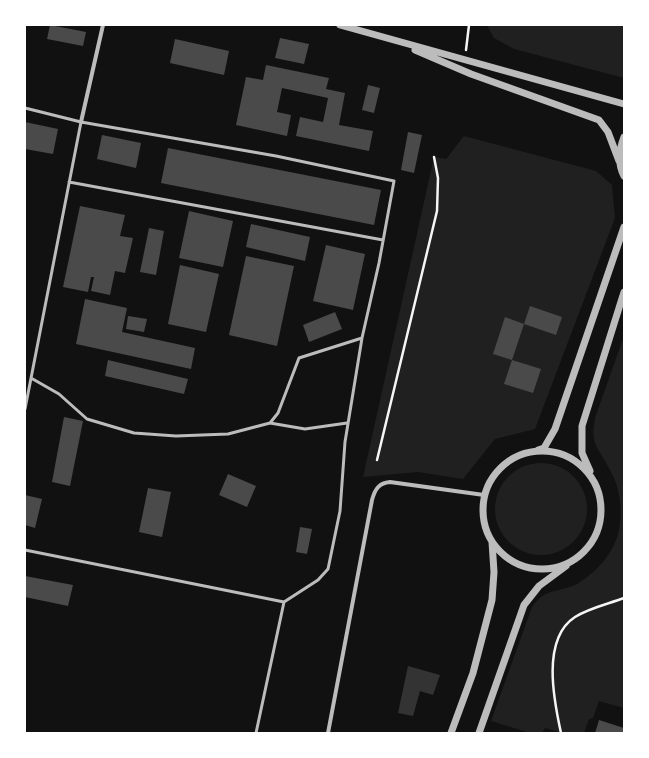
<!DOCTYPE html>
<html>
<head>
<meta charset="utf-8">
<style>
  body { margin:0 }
  #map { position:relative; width:649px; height:758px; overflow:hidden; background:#111; font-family:Poppins,sans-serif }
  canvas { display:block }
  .frame { position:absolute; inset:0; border:26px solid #fff; pointer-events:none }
</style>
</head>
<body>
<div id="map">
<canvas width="649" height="758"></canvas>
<div class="frame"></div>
</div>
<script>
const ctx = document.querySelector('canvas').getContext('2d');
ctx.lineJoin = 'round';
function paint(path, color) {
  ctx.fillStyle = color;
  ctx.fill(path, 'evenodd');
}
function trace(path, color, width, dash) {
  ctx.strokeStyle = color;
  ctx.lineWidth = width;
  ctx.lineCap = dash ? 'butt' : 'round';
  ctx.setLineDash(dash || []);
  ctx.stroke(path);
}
paint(new Path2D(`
  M487 25H624V78L514 49 494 38Z
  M464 136 596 171 612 185 615 218 535 429 495 439 463 479 418 472 363 477 434 157 446 159Z
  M624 336V708L599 701 593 718 589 719 584 733H562L545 728 542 733H530L491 721 532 607C546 587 559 593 577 584 588 577 599 568 606 558 609 554 612 549 614 545 624 524 622 493 612 474 600 448 588 446 596 415Z
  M495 509a46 46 0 1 1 92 0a46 46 0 1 1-92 0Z`), '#202020');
paint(new Path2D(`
  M408 666 440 675 433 695 420 691 413 716 398 713Z`), '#333');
paint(new Path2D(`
  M50 25 86 32 83 46 47 39Z
  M280 38 309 44 304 64 275 58Z
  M175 39 229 51 224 75 170 63Z
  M266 65 329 78 326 89 345 93 339 125 373 131 369 151 296 136 300 117 323 122 328 98 282 88 277 112 291 115 287 136 236 125 246 77 263 80Z
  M368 85 380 88 374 113 362 110Z
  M25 122 58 129 53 154 25 149Z
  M408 132 422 135 414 173 401 170Z
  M102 135 141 143 136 168 97 159Z
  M168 148 381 190 374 225 161 183Z
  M80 206 125 215 120 236 133 238 125 273 115 271 110 295 91 291 94 277H91L88 292 63 287Z
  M189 211 233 221 223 267 179 258Z
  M251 224 310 237 305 261 246 247Z
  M149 228 164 231 156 275 140 272Z
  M326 245 365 254 353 310 313 301Z
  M246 256 294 266 277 346 229 335Z
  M180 265 219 274 206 332 168 324Z
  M85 299 127 308 122 332 195 348 191 369 76 344Z
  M530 306 562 317 556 335 524 324Z
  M335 312 342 329 309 342 303 325Z
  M128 316 147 319 144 332 126 329Z
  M505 317 524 324 512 360 493 354Z
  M108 360 188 379 184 394 105 376Z
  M512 360 541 369 533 393 504 384Z
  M64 417 83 421 70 486 52 482Z
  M228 474 256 486 247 507 219 495Z
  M148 488 171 492 162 537 139 532Z
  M25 495 42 499 35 528 25 525Z
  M300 527 312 529 307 554 296 552Z
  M25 576 73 585 68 606 25 597Z
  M599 720 624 728V733H595Z`), '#4a4a4a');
trace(new Path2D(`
  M466 50 469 25
  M377 460 437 211 438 178 434 157
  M561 733C554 701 541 639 575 617 589 608 608 604 624 598`), '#f5f5f5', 2.5);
trace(new Path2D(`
  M25 108 81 122 276 156 394 181 379 263 362 338 345 442 340 511 328 569 318 580 284 602 25 550
  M69 182 383 240
  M31 378 59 394 87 419 134 433 176 436 228 434 270 423 305 429 347 423
  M25 409 81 122
  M270 423 278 413 299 358 362 338
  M256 733 284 602`), '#bcbcbc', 3);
trace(new Path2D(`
  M81 122 103 25
  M328 733 372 500C375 489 379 483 390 482L484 495`), '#bcbcbc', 4);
trace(new Path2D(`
  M340 25 624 104
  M415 50 471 74 599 120 608 132 619 161
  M624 137C619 150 617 163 624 176
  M538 450 544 448 555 429 624 227
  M483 510a59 59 0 1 1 118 0a59 59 0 1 1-118 0Z
  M590 471 582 453V426L624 292
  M451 733 473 673 492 600 494 572 492 542
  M479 733 524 605 539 586 566 566`), '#bcbcbc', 7);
</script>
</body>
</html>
